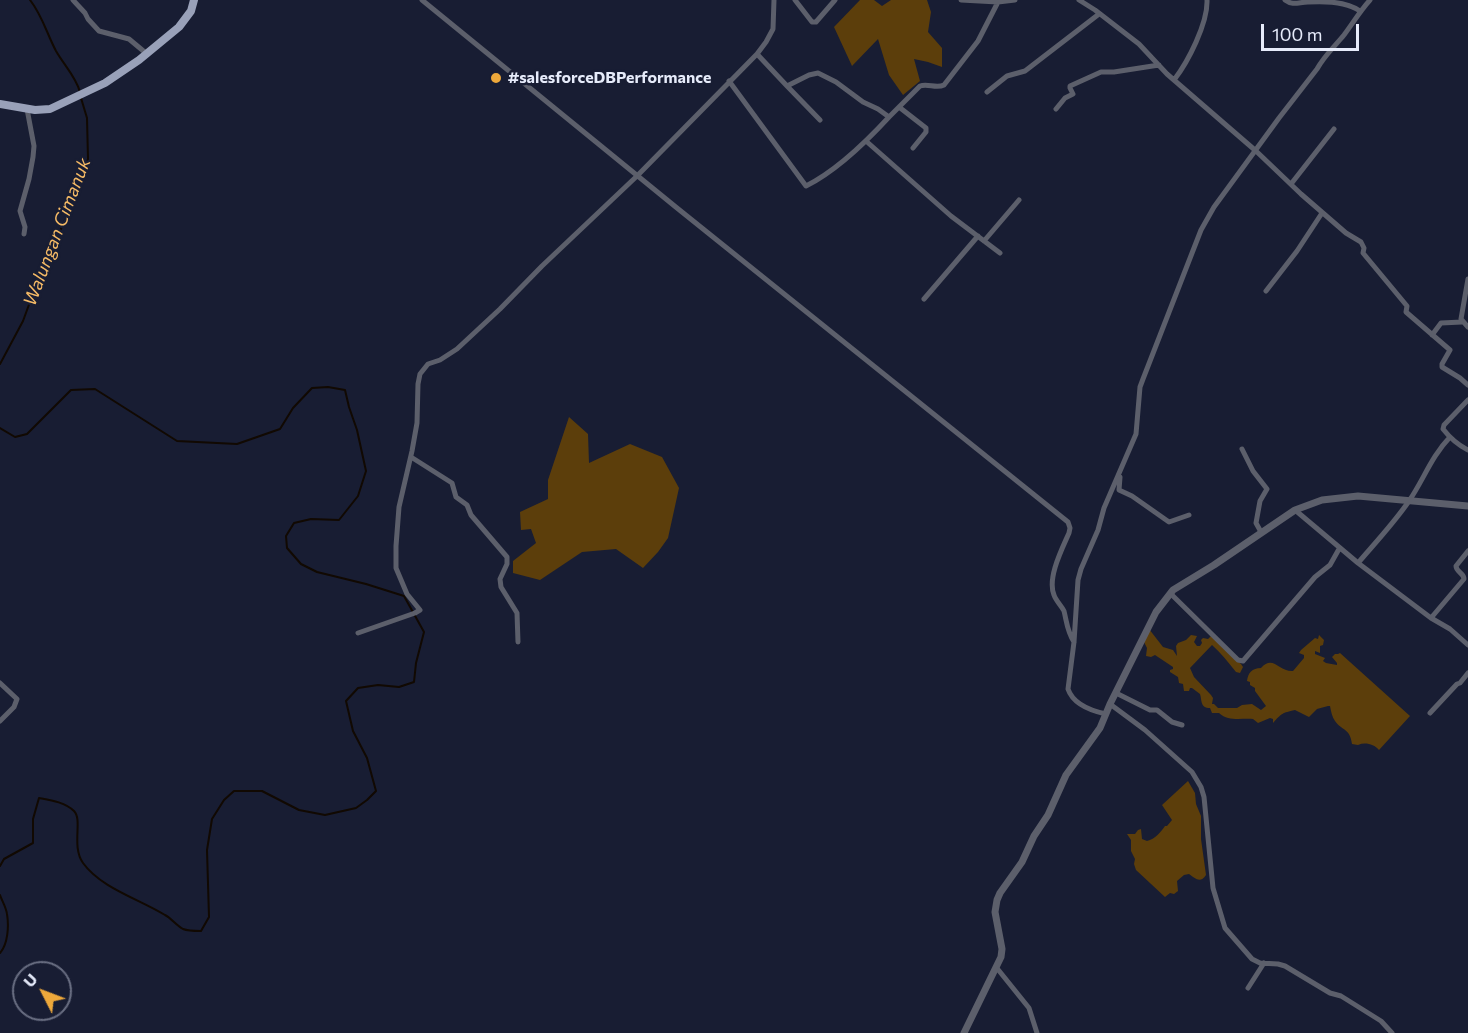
<!DOCTYPE html>
<html>
<head>
<meta charset="utf-8">
<style>
  body { margin:0 }
  #map { position:relative; width:1468px; height:1033px; overflow:hidden; background:#181d33; font-family:Commissioner,sans-serif }
  canvas { display:block }
  .north { position:absolute; left:12px; top:961px; width:60px; height:60px; box-sizing:border-box; background:#181d33; border:2px solid #6a6f83; border-radius:50%; rotate:312deg; font-size:16px; font-weight:700; line-height:24px; text-align:center; color:#e6ebfa }
  .north::after { content:''; display:block; margin:auto; width:21px; height:27px; background:#eda83b; clip-path:polygon(50% 0,100% 100%,50% 72%,0 100%) }
  .scale { position:absolute; left:1261px; top:24px; width:98px; height:27px; box-sizing:border-box; border:3px solid #e6ebfa; border-top:0; padding-left:8px; font-size:18px; line-height:21px; white-space:nowrap; color:#e6ebfa; -webkit-text-stroke:4px #181d33; paint-order:stroke }
</style>
</head>
<body>
<div id="map">
<canvas width="1468" height="1033"></canvas>
<div class="north">U</div>
<div class="scale">100 m</div>
</div>
<script>
const ctx = document.querySelector('canvas').getContext('2d');
ctx.lineJoin = 'round';
function paint(path, color) {
  ctx.fillStyle = color;
  ctx.fill(path, 'evenodd');
}
function trace(path, color, width, dash) {
  ctx.strokeStyle = color;
  ctx.lineWidth = width;
  ctx.lineCap = dash ? 'butt' : 'round';
  ctx.setLineDash(dash || []);
  ctx.stroke(path);
}
function label(font, color, halo, rows, align = 'center') {
  ctx.font = font + ' Commissioner,sans-serif';
  ctx.lineWidth = 5;
  ctx.setLineDash([]);
  ctx.textBaseline = 'middle';
  ctx.strokeStyle = halo;
  ctx.fillStyle = color;
  for (const [text, x, y, turn = 0] of rows) {
    ctx.save();
    ctx.translate(x, y);
    ctx.rotate((+turn || 0) * Math.PI / 180);
    ctx.textAlign = isNaN(turn) ? turn : align;
    if (halo) ctx.strokeText(text, 0, 0);
    ctx.fillText(text, 0, 0);
    ctx.restore();
  }
}
paint(new Path2D(`
  M860 0H874L882 6 891 0H927L931 12 928 32 942 48V67L928 62 914 59 920 81 903 95 889 75 878 39 852 66 834 27Z
  M569 417 588 434 589 463 630 444 662 457 679 488 668 538 658 552 643 568 616 549 582 552 540 580 513 573V561L536 543 531 529 521 530 520 512 548 499V480Z
  M1149 629 1163 647 1173 650 1177 656 1176 646 1178 643 1186 640 1191 635 1197 636 1194 642 1197 646H1200L1202 643 1201 640 1203 638 1208 639 1211 636 1241 664 1243 667 1240 673 1236 672C1228 662 1221 653 1212 645L1190 668 1194 677 1211 695 1213 698 1212 704H1214L1218 708H1237L1242 705 1252 704 1261 710 1266 706 1255 691V688L1250 685V682L1247 681C1248 673 1252 668 1261 668 1273 654 1279 672 1293 671L1304 658V655L1299 653 1301 650 1315 638 1318 639 1319 635 1324 640 1323 645 1320 646V653L1315 651V654L1325 658 1323 661 1326 663 1337 665V663L1332 657 1335 654H1338L1340 653 1410 716 1379 750C1374 744 1365 742 1358 745L1352 744C1350 728 1342 731 1335 721 1332 717 1331 711 1330 706H1328L1317 709 1309 717 1295 710C1282 713 1282 713 1273 723V719L1270 718 1258 723 1253 719C1241 718 1229 722 1219 713H1212L1210 708C1200 708 1202 700 1200 694L1192 688H1190L1189 691H1184L1183 684 1179 683 1178 677 1170 672V670L1173 669V667L1155 655 1151 657 1146 656 1147 648 1144 642Z
  M1188 781 1195 793 1196 804 1201 816V839L1206 875C1200 884 1195 878 1189 874L1184 875 1177 881 1178 891 1174 894 1170 893 1165 897 1136 870 1134 864 1135 859 1131 851V840L1127 834H1135L1138 830 1141 829 1142 839 1147 841C1155 839 1161 832 1165 826H1167L1172 820 1162 805Z`), '#5c3e0b');
trace(new Path2D(`
  M30 0C42 15 47 34 56 51 64 65 76 77 80 92
  M0 364 23 321 42 269 67 216 88 159 87 118 81 98
  M0 428 15 437 27 434 71 390 95 389 177 441 237 444 280 429 293 408 312 388 328 387 345 390 349 407 357 430 366 471 358 496 339 520 311 519 294 523 286 536 287 548 301 564 317 572 366 584 404 596 424 632 416 663 414 682 399 687 378 685 358 688 346 701 353 731 367 758 376 791 367 800 356 808 325 815 299 810 262 791H234L224 800 212 819 207 850 209 917 201 931C196 931 188 931 183 929 176 925 171 918 165 915 139 899 101 888 83 863 71 846 83 820 74 811 65 802 50 800 39 798L33 819V843L4 859 0 866
  M0 895C2 901 6 907 7 914 9 926 8 944 0 953`), '#110902', 2);
trace(new Path2D(`
  M73 0 85 13 88 19 99 31 129 39 147 54
  M422 0 677 208 1068 522 1070 528 1069 533C1062 549 1047 578 1054 595 1056 601 1061 605 1064 611 1067 623 1067 631 1074 642
  M795 0 812 22H816L835 0
  M961 0 998 2
  M1079 0 1095 10 1139 44 1167 74 1256 151 1301 194 1346 233 1361 242 1364 248 1363 253 1407 306 1406 312 1450 350 1442 364V367L1460 378 1468 385
  M1285 0C1293 6 1299 2 1308 2 1324 1 1347 2 1360 11
  M1174 80C1188 62 1208 23 1207 0
  M729 81 806 186C836 171 866 142 889 117L878 109 863 102 836 82 818 73 809 75 787 86 757 54
  M787 86 820 120
  M987 92 1007 76 1025 71 1099 14
  M899 107 926 128V132L913 148
  M1056 109 1065 98 1073 94 1070 88V86L1101 72H1114L1159 65
  M889 117 920 86C928 83 936 89 944 85L978 41 998 2 1015 0
  M866 141 951 216 1000 253
  M1291 184 1334 129
  M24 234 25 227 20 211 29 179 33 157 34 146 27 109
  M984 241 1019 200
  M1468 279 1461 319 1468 327
  M1266 291 1297 251 1322 213
  M924 299 978 236
  M1432 335 1441 323 1462 322
  M1468 400 1444 425 1443 429C1450 438 1458 445 1468 450
  M1242 449 1253 471 1267 489 1260 501 1256 523 1261 532
  M411 457 452 483 456 497 467 505 471 515 507 557V564L500 579 501 587 517 613 518 642
  M1120 477 1119 490 1132 496 1169 522 1189 515
  M1295 510 1358 563 1431 618 1450 629 1468 645
  M1358 563C1375 543 1394 523 1409 501 1424 479 1431 457 1450 437
  M1170 593 1238 660 1243 661 1315 577 1330 565 1339 549
  M1431 618 1464 579C1464 573 1456 572 1456 566L1468 551
  M358 633 415 613 420 610 407 594 396 568V546L399 507 412 451 417 423 418 384 420 374 428 364 440 360 457 349 500 309 542 266 637 176 757 54 766 42 773 29 774 0
  M0 683 17 699 14 707 0 721
  M1116 693 1150 710H1157L1172 722 1182 725
  M1110 704 1145 730 1192 772 1201 787 1204 797 1213 888 1225 928 1252 959 1260 963 1278 964 1285 966 1330 993 1341 996 1381 1021 1392 1033
  M1430 713 1457 684 1460 683 1468 673
  M1106 714C1092 711 1073 704 1068 689L1074 642 1078 580 1081 569 1098 530 1104 508 1136 434 1140 387 1143 379 1201 230 1214 207 1279 118 1317 69C1324 56 1335 46 1344 35 1353 23 1360 11 1370 0
  M996 967 1029 1008 1037 1033
  M1248 988 1264 963`), '#5c5f6b', 5);
trace(new Path2D(`
  M964 1033 1001 957 1002 949 995 912 997 900 1000 893 1022 862 1034 836 1048 815 1066 775 1100 728 1110 704 1156 612 1173 590 1214 565 1295 510 1322 500 1358 496 1468 506`), '#5c5f6b', 7);
trace(new Path2D(`
  M0 104 35 110 50 109 105 83 139 60 179 27 191 11 194 0`), '#99a1b9', 8);
for (const [x, y, r, color] of [
  [496,78,6,"#eda83b"]
]) {
  const dot = new Path2D();
  dot.arc(x, y, r, 0, 2 * Math.PI);
  ctx.fillStyle = color;
  ctx.fill(dot);
  trace(dot, '#181d33', 2);
}
label('bold 16px', '#e6ebfa', '#181d33', [
  ["#salesforceDBPerformance",508,78]
], 'left');
label('italic 18px', '#f5ba66', '#181d33', [
  ["Walungan Cimanuk",57,232,-69]
]);
</script>
</body>
</html>
